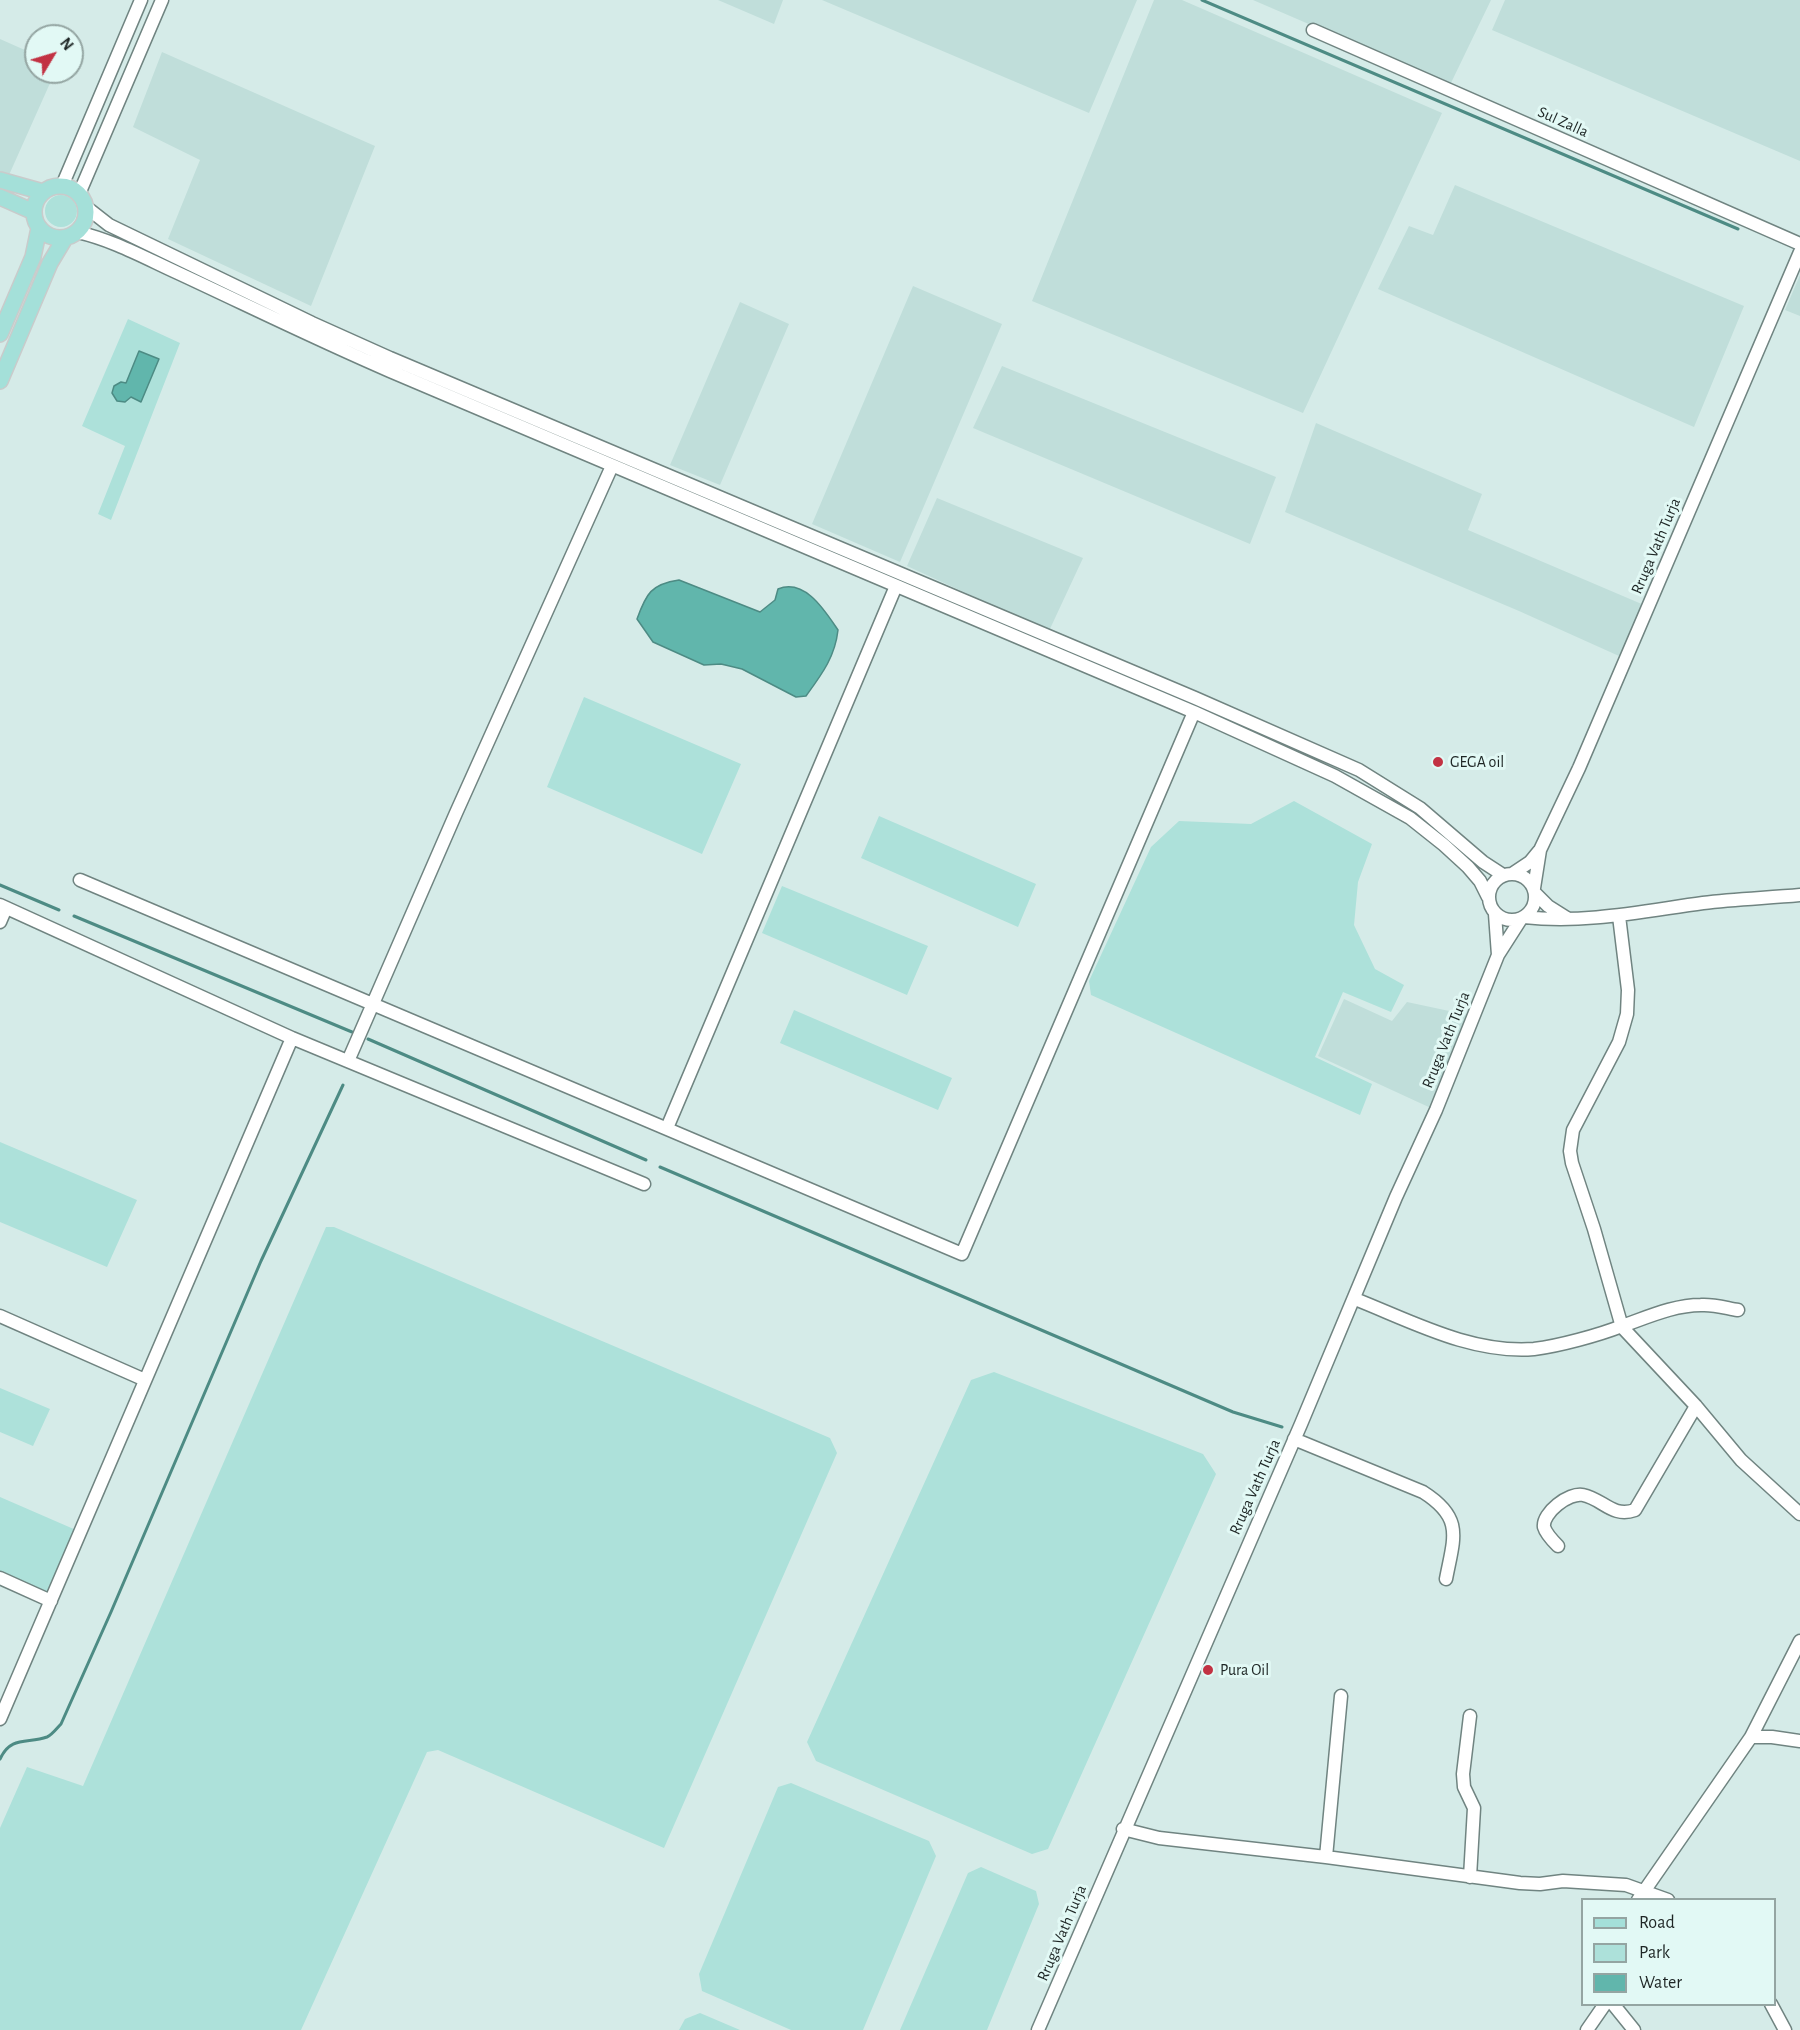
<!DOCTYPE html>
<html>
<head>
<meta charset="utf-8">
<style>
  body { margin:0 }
  #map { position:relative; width:1800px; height:2030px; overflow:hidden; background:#d5ebe8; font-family:"Alegreya Sans",sans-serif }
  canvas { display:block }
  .legend { position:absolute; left:1581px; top:1898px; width:195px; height:108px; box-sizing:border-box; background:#e2f9f5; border:2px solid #94a5a2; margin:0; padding:8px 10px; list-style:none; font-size:18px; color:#1e2625 }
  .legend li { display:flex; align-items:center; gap:12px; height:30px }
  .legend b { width:30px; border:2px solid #94a5a2 }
  .north { position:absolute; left:24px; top:24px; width:60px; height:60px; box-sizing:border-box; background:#e2f9f5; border:2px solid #94a5a2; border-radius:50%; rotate:52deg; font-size:16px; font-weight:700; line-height:24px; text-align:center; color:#1e2625 }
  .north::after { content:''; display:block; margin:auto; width:21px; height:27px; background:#c23243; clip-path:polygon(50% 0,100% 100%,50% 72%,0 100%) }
</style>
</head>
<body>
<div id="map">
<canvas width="1800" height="2030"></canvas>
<ul class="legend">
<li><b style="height:8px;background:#a4e0d9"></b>Road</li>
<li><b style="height:16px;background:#ade1da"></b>Park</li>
<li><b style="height:16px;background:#61b6ac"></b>Water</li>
</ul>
<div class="north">N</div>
</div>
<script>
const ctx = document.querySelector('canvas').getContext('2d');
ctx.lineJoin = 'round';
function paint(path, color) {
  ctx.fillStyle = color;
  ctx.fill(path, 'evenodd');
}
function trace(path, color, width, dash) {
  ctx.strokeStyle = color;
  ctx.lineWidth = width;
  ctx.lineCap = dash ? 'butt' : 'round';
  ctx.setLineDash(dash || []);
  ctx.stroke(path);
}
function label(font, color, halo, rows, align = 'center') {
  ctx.font = font + ' "Alegreya Sans",sans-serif';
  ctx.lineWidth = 6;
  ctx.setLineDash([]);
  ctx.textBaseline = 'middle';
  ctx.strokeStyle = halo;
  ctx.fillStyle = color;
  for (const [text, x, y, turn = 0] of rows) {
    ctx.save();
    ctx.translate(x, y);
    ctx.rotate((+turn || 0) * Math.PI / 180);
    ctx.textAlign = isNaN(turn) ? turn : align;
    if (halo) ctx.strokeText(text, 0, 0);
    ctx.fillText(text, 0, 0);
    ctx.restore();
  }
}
paint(new Path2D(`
  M718 0H783L774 24Z
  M822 0H1137L1089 113Z
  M1154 0H1182L1442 113 1303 413 1032 301Z
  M1253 0H1491L1450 85Z
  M1505 0H1800V161L1492 30Z
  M0 39 36 55V72H55L9 175 0 171Z
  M162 52 375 146 311 306 168 239 200 160 133 127Z
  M1455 185 1744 306 1694 427 1378 289 1409 226 1433 235Z
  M1800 275V316L1785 310Z
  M913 286 1002 324 900 562 812 524Z
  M740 302 789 324 720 485 670 465Z
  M1002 366 1276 477 1250 544 973 428Z
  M1316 423 1482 494 1468 530 1644 605 1619 656 1519 611 1285 512Z
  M937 498 1083 558 1049 631 907 566Z
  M1344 999 1392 1021 1407 1002 1468 1015 1433 1109 1318 1056Z`), '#c0deda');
paint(new Path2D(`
  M45 211a16 16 0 1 1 32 0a16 16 0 1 1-32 0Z
  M128 319 180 343 111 520 98 514 125 446 82 426Z
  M584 697 741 764 702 854 547 787Z
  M1294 801 1372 844 1358 882 1354 925 1375 969 1404 985 1391 1012 1343 992 1315 1057 1372 1084 1360 1115 1091 995 1089 981 1151 847 1179 821 1251 824Z
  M879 816 1036 884 1018 927 861 858Z
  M782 886 928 946 907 995 762 933Z
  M794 1010 952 1078 938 1110 780 1043Z
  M0 1142 137 1200 107 1267 0 1222Z
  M326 1227H334L830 1438 837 1453 664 1848 438 1750 427 1752 301 2030H0V1828L27 1767 83 1786Z
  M994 1372 1203 1454 1216 1474 1048 1849 1032 1854 816 1761 807 1742 971 1380Z
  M0 1388 50 1409 33 1446 0 1432Z
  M0 1497 76 1530 48 1595 0 1574Z
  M791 1783 929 1841 936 1856 863 2030H791L702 1991 699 1974 778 1787Z
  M981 1867 1036 1891 1039 1904 987 2030H900L968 1873Z
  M700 2013 740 2030H679L685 2019Z`), '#ade1da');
const water = new Path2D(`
  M139 351 159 359 141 402 131 397 125 402 117 401 112 393 114 386 121 382 126 383Z
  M679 580 760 612 775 600 778 589C805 578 825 611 838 630 835 657 822 674 806 696L796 697 742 669 721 664 704 665 653 642 637 619C646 594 651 584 679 580Z`);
paint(water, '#61b6ac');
trace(water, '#4d8b84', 1.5);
trace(new Path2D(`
  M1202 0 1738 229
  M0 885 59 910
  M74 916 352 1032
  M368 1039 646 1160
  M660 1167 1233 1412 1282 1427
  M0 1759C11 1735 28 1744 47 1737 52 1735 57 1728 61 1724L111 1612 261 1261 343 1085`), '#4d8b84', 3);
const minor = new Path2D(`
  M1313 30 1800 244
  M62 186 141 0
  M79 194 162 0
  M86 207 109 225 312 323 390 358 1195 698 1359 770 1420 808 1483 862 1503 875
  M77 232C113 240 145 258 178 273 249 306 318 340 390 371L1194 712 1335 776 1410 818 1444 845 1468 867 1480 881 1488 897
  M1489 897a23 23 0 1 1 46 0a23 23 0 1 1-46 0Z
  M1512 874 1530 862 1539 851
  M80 880 962 1254 1194 712
  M1534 888 1540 850 1579 768 1800 252
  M1535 893 1548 906 1567 918
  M0 905 292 1038 644 1184
  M1495 914 1498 955
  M1619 916 1628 990 1627 1014 1619 1042 1573 1130 1570 1151 1572 1163 1594 1229 1622 1327 1696 1406 1741 1460 1800 1514
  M1524 917C1585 924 1644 911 1703 903 1735 899 1768 898 1800 895
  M0 922 6 908
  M348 1061 456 813 612 466
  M667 1128 896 586
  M1355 1299C1411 1321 1471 1354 1534 1349 1559 1346 1599 1335 1622 1326 1648 1317 1674 1305 1701 1305 1713 1304 1726 1308 1738 1310
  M0 1316 145 1380
  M1294 1439 1423 1492C1464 1518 1454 1537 1446 1579
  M1558 1546C1553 1541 1546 1534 1544 1527 1542 1513 1569 1492 1583 1495 1603 1499 1612 1518 1635 1510L1696 1406
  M0 1578 51 1601
  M0 1719 292 1038
  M1751 1737H1772L1800 1741
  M1123 1829 1159 1838 1326 1857 1520 1883 1540 1884 1563 1881 1626 1885 1668 1900
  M1326 1857 1341 1696
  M1470 1877 1474 1808 1464 1787 1463 1774 1470 1716
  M1638 1900 1751 1737 1800 1641
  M1613 2004 1634 2030
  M1771 2004 1785 2030
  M1038 2030 1301 1424 1396 1197 1436 1110 1498 955 1521 919
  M1587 2030 1605 2004`);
const major = new Path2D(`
  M0 180 43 192
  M34 212a26 26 0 1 1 52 0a26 26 0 1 1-52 0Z
  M0 197 34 212
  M0 334 33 257 39 228
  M0 381 50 263 65 238`);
trace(minor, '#708481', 15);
trace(major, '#c9cbcb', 18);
trace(minor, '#fff', 12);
trace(major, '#a4e0d9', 15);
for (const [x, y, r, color] of [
  [1438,762,6,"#c23243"],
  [1208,1670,6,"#c23243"]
]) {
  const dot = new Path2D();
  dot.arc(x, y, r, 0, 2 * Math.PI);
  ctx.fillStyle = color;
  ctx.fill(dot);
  trace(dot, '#e2f9f5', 2);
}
label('16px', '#1e2625', '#e2f9f5', [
  ["Sul Zalla",1563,122,24],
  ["Rruga Vath Turja",1656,546,-67],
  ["Rruga Vath Turja",1446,1040,-68],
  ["Rruga Vath Turja",1255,1487,-66],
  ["Rruga Vath Turja",1062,1933,-67]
]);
label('16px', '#1e2625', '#e2f9f5', [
  ["GEGA oil",1450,762],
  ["Pura Oil",1220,1670]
], 'left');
</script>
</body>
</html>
